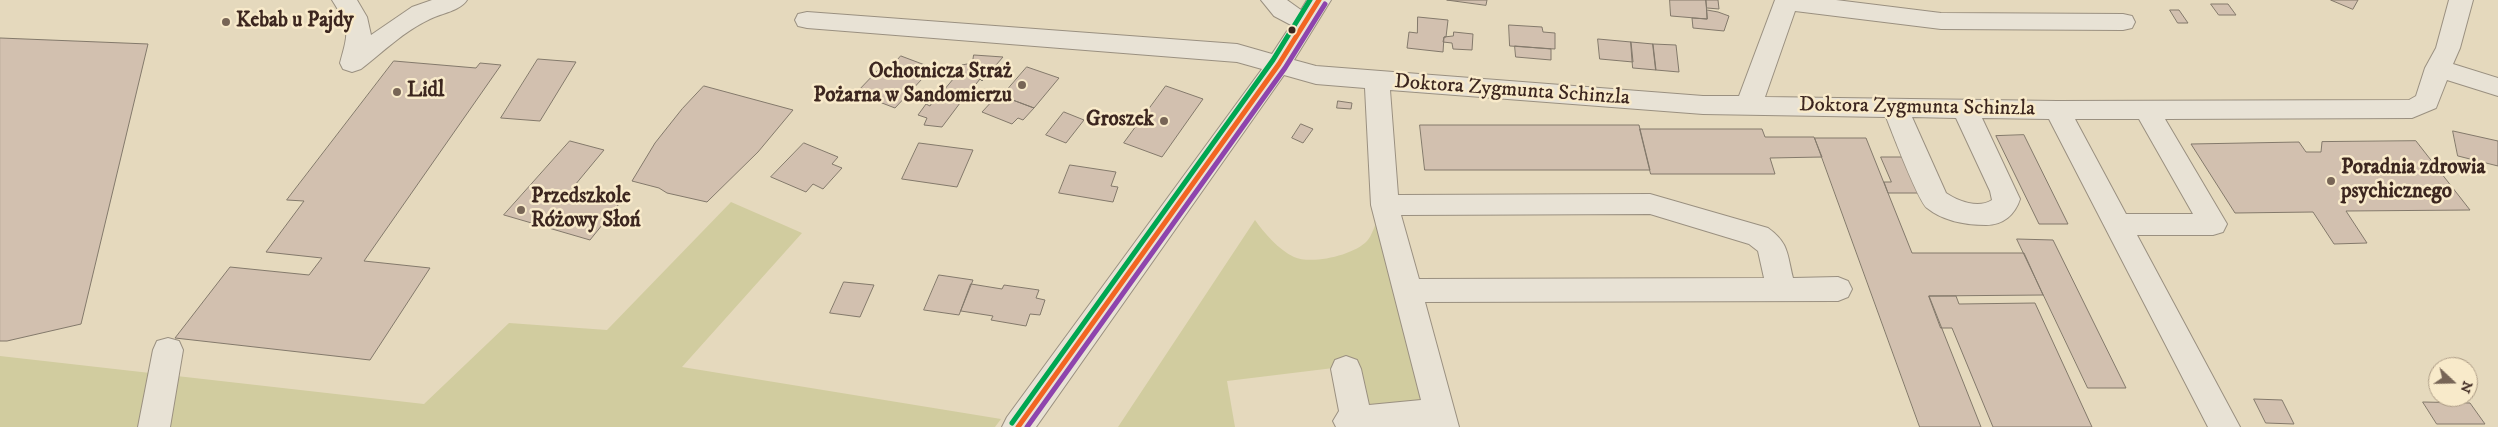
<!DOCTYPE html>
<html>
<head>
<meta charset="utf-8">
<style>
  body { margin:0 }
  #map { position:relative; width:2498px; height:427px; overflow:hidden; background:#e5d9bd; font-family:"IM FELL DW Pica",serif }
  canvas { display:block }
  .north { position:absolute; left:2428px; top:357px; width:50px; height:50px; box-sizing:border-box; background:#f8eaca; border:1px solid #ad9c86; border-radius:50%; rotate:111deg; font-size:14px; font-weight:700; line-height:20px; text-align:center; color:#3c261f }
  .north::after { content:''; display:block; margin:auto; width:18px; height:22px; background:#776556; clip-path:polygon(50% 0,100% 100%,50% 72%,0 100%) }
</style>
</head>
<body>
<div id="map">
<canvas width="2498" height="427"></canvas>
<div class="north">N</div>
</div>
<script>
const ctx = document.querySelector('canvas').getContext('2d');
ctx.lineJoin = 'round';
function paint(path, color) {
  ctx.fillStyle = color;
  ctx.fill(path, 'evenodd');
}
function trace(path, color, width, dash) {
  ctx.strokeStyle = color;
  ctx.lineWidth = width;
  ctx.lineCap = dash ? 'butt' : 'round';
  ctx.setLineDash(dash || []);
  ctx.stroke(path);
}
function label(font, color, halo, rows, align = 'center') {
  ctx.font = font + ' "IM FELL DW Pica",serif';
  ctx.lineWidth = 5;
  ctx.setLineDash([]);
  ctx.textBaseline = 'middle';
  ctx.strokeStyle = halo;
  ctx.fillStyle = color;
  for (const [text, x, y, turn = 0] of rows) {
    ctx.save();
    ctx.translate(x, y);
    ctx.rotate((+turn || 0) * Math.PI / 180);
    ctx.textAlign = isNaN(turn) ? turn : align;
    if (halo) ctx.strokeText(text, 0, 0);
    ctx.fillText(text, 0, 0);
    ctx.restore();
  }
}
paint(new Path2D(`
  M731 202 802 233 682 367 1001 419 995 427H0V356L424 404 509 323 607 330Z
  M1379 217 1429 402 1369 409 1358 365 1227 381 1235 427H1118L1255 220C1264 233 1279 250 1294 257 1312 265 1354 255 1367 241 1372 236 1375 224 1379 217Z`), '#d1cc9f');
const building = new Path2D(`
  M1447 0H1487L1486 5Z
  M1670 0H1706L1707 19 1671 16Z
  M1706 0H1718L1719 9 1707 8Z
  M2331 0H2358L2353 9Z
  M2211 4H2228L2236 15H2219Z
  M1707 10 1718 12 1729 16 1724 31 1693 28 1692 18 1707 19Z
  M2170 10H2179L2188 23H2178Z
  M1418 17 1448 20 1446 37H1444L1443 52 1407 48 1409 32 1417 33Z
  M1509 25 1542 27 1543 32 1555 33V49L1510 46Z
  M1454 32 1473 34 1472 50 1453 49 1452 43 1443 42 1444 37 1453 36Z
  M0 38 148 44 81 324 7 341H0Z
  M1598 39 1631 42 1633 62 1600 59Z
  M1631 42 1653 44 1656 70 1633 68Z
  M1653 44 1676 45 1679 72 1656 70Z
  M1515 46 1551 49V60L1516 57Z
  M974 55 1003 57 982 81 980 79 972 89 974 90 966 100 963 99 942 127 924 125 927 118 918 115 926 104 930 106 940 89 944 90 959 72 956 71 962 65 972 63Z
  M901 56 925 65 915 76 922 79 895 108 856 93 879 69 886 72Z
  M538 59 576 62 540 121 501 118Z
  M394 61 476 68 480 63 501 65 364 261 430 268 370 360 175 338 230 267 309 275 322 258 266 252 304 201 287 200Z
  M1027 67 1059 78 1034 108 1002 96Z
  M704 86 793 110 758 152 707 202 667 193 659 188 632 181 655 143 682 109Z
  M1166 86 1203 99 1162 157 1124 143Z
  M1002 96 1034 108 1023 120 1018 118 1012 124 982 112 995 98 998 100Z
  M1338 101 1352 103 1351 109 1337 108Z
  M1064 112 1084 120 1066 143 1046 135Z
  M1301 124 1313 129 1303 143 1292 138Z
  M1420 125H1639L1650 170H1425Z
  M1640 129H1762L1765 137H1814L1822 157 1770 158 1775 174H1651Z
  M2453 131 2498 141V166L2458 156Z
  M2024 135 2068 224H2039L1996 136Z
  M1815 138H1866L1912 253H2024L2043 295 1929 296 1981 427H1920Z
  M570 141 604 150 570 191 619 204 590 240 504 215Z
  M2416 141 2470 210 2346 211 2367 243 2334 244 2313 212 2235 213 2191 144 2299 142 2306 152H2321L2322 142Z
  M804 143 838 157 832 164 842 168 823 189 813 184 806 192 771 177Z
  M919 143 973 150 957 187 902 179Z
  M1881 157H1905L1920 193H1888L1884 182H1891Z
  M1070 165 1116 172 1111 186 1118 187 1113 202 1059 193Z
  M2017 239 2053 240 2126 388H2088Z
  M939 275 973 280 959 315 924 310Z
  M844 282 874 285 860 317 830 313Z
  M971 284 1002 289 1004 285 1039 290 1036 298 1045 300 1040 315 1030 314 1026 326 991 320 993 316 961 311Z
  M1929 296H1956L1959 304 2035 303 2092 427H1993L1952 328H1941Z
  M2254 399 2282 400 2294 424 2266 423Z
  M2423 402 2470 403 2485 424H2437Z`);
paint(building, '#d2c0af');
trace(building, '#83796b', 1);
const minor = new Path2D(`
  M332 0H357L367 17 371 35 412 7 432 0H467C460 11 442 13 430 19 404 31 383 52 361 69L352 72 343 69 340 63C349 31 350 28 332 0Z
  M1261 0H1287L1301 10 1307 0H1331L1294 60 1316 66 1703 96H1739L1775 0H1836L1941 13 2123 14 2132 16 2135 22 2132 28 2123 30 1941 29 1795 11 1765 97 2057 101 2409 100 2416 96 2425 68 2436 48 2449 0H2473L2460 48 2453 64 2498 78V96L2447 80 2436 108 2412 118 2165 119 2227 224 2223 232 2213 235H2137L2240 427H2208L2049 119 1982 118 2020 199C2015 215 2003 225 1986 225 1966 225 1943 221 1927 208 1918 201 1892 132 1886 117L1703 114 1390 90 1398 195 1650 194 1768 228C1789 243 1787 254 1793 278L1838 277 1848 281 1852 289 1848 297 1838 301 1425 302 1459 427H1336L1333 421 1339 411 1331 369 1335 360 1346 356 1357 360 1361 369 1369 405 1421 400 1371 205 1365 88 1316 84 1284 75 1036 427H1002L1007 417 1262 69 1237 62 807 28 798 26 795 20 798 14 807 12 1237 44 1272 54 1291 25 1274 16ZM1912 117 1956 118 1990 191 1992 200C1978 209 1958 201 1946 193ZM2075 119H2139L2193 214H2126ZM1650 214 1749 244 1758 251 1764 278 1419 279 1401 215Z
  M168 338 179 341 183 350 170 427H138L153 350 157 341Z`);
trace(minor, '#9a9080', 2);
paint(minor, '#e8e2d5');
trace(new Path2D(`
  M1018 427 1279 64 1319 0`), '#f26522', 5);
trace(new Path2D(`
  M1027 427 1285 68 1325 4`), '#8e44ad', 5);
trace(new Path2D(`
  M1012 423 1273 60 1310 0`), '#00a651', 5);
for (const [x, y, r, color] of [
  [226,22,5,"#776556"],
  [1292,30,4.5,"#3c261f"],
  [1022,85,5,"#776556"],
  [397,92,5,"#776556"],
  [1164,121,5,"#776556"],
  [2331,181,5,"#776556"],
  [521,210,5,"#776556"]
]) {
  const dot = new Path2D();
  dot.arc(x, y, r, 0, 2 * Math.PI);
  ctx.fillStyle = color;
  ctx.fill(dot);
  trace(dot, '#f8eaca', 2);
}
label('bold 21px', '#3c261f', '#f8eaca', [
  ["Kebab u Pajdy",236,22],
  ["Ochotnicza Straż",1012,73,"right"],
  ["Pożarna w Sandomierzu",1012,97,"right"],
  ["Lidl",407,92],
  ["Groszek",1154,121,"right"],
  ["Poradnia zdrowia",2341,169],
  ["psychicznego",2341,193],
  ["Przedszkole",531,198],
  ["Różowy Słoń",531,222]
], 'left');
label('21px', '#3c261f', '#f8eaca', [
  ["Doktora Zygmunta Schinzla",1512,91,4],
  ["Doktora Zygmunta Schinzla",1917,108,1]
]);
</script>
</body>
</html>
